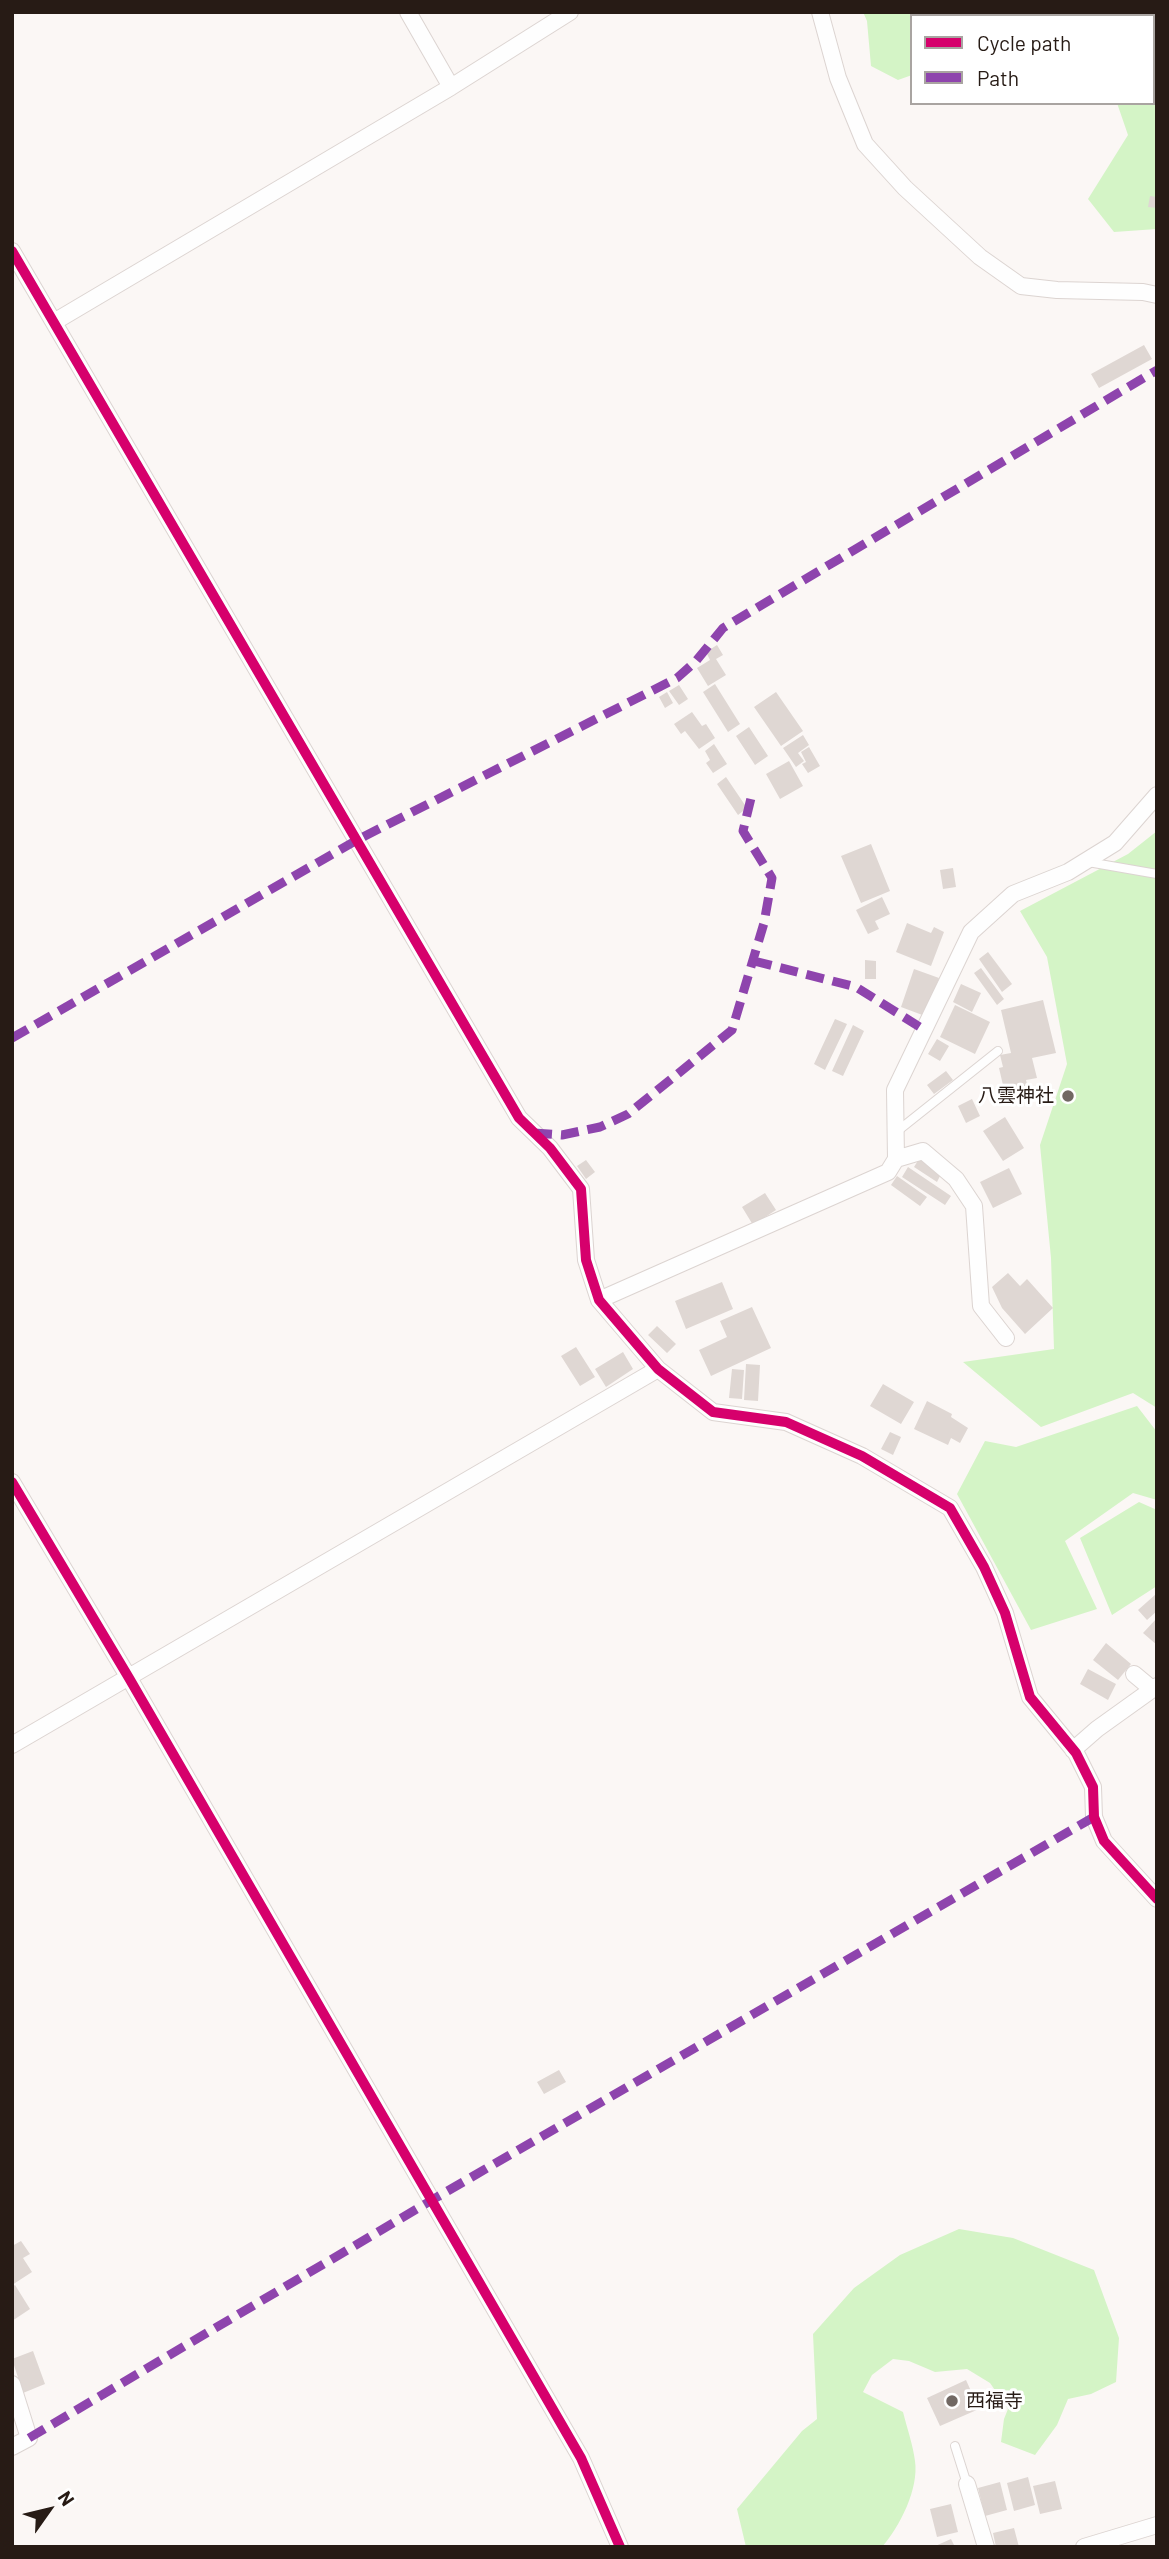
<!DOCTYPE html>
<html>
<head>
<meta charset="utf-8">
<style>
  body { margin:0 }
  #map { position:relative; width:1169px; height:2559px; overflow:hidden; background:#fbf7f5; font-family:Barlow,sans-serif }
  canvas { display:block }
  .frame { position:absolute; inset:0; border:14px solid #271b15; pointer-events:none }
  .legend { position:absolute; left:910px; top:14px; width:245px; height:91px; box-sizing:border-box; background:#fff; border:2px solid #a9a4a1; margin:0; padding:9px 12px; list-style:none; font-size:21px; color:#271b15 }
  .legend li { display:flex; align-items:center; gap:14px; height:35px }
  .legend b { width:35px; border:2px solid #a9a4a1 }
  .north { position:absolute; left:14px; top:2475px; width:70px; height:70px; -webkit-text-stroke:5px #fff; paint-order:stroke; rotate:56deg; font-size:19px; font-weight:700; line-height:28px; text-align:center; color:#271b15 }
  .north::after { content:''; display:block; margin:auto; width:24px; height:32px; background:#271b15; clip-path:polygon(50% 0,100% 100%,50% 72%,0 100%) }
</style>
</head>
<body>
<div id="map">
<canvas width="1169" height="2559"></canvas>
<div class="frame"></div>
<ul class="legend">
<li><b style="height:9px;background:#d6006c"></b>Cycle path</li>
<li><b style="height:9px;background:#8e44ad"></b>Path</li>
</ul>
<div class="north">N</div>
</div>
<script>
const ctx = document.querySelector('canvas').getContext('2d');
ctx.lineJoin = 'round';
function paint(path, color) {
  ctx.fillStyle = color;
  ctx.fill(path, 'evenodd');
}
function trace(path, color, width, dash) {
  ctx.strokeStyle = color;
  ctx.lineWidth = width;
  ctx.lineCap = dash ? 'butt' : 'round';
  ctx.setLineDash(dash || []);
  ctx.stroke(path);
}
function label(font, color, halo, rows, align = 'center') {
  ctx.font = font + ' Barlow,"Noto Sans JP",sans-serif';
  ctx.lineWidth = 6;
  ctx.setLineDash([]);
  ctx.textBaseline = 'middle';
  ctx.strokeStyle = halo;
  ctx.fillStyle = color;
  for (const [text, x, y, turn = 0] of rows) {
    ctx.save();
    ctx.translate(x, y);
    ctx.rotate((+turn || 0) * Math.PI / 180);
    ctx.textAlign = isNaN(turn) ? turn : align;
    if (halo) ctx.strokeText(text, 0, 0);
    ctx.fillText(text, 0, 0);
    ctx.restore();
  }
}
paint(new Path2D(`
  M863 12H972L969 16H912V75L898 80 871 66 867 21Z
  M1045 12H1157V229L1114 232 1088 199 1128 135 1117 103H1153V16H1048Z
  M1157 831V1408L1133 1393 1041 1427 963 1362 1054 1349 1051 1258 1040 1145 1067 1064 1047 957 1020 911 1128 854Z
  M1137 1406 1157 1432V1500L1133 1493 1065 1541 1097 1609 1031 1630 957 1494 985 1441 1016 1447Z
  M1139 1502 1157 1510V1586L1112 1615 1080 1538Z
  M959 2229 1013 2238 1094 2270 1119 2338 1116 2382 1091 2394 1068 2399 1057 2425 1035 2455 1001 2442 1004 2419 1008 2409 990 2383 967 2369 935 2372 909 2361 893 2359 872 2375 863 2392 903 2412C907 2428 913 2445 915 2461 919 2489 900 2526 882 2547H746L737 2509 802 2431 817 2419 813 2334 854 2288 900 2255Z`), '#d4f4c6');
paint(new Path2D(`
  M1150 196 1157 197V208L1148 207Z
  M1144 345 1152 359 1099 388 1091 374Z
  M717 645 723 655 716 659 726 675 708 686 697 668 710 660 706 652Z
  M715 684 740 724 728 732 703 692Z
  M679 685 688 699 679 705 669 691Z
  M667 692 673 703 665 708 659 697Z
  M776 692 803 731 781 746 754 707Z
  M692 712 702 726 706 724 715 738 699 749 685 731 681 734 674 724Z
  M749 727 768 756 755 765 736 736Z
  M803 735 809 745 798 753 804 761 796 767 783 748Z
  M714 744 727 764 713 773 706 763 710 760 705 751Z
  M809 747 820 766 808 773 802 764 806 762 801 752Z
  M789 761 803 786 780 799 766 774Z
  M726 777 747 808 738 815 717 784Z
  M871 844 890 891 861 903 841 856Z
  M953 868 956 887 943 889 940 870Z
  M882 897 890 914 875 921 879 929 868 934 856 910Z
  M907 923 931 933 934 927 944 932 931 966 896 952Z
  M988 952 1012 984 1002 992 979 959Z
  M865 960 876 961V979H865Z
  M981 968 1004 999 997 1005 974 973Z
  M914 969 939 978 925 1016 901 1007Z
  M961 984 981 993 972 1012 953 1002Z
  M1043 1000 1056 1053 1032 1058 1037 1078 1026 1080 1029 1093 1006 1098 999 1068 1003 1067 1000 1055 1011 1053 1001 1010Z
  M955 1005 990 1022 975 1054 940 1037Z
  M835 1019 847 1024 825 1070 814 1064Z
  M853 1025 864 1031 843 1076 832 1071Z
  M937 1039 949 1046 940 1061 928 1054Z
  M946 1071 953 1080 934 1094 927 1085Z
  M972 1099 980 1116 966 1123 958 1106Z
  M1005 1117 1024 1148 1003 1161 983 1131Z
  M919 1159 941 1174 937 1182 914 1167Z
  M586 1160 595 1172 586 1179 577 1166Z
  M908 1167 951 1196 945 1205 902 1177Z
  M1009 1168 1022 1194 993 1208 980 1182Z
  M897 1176 927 1197 920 1206 891 1185Z
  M765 1193 776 1210 753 1225 742 1207Z
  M1008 1273 1020 1286 1027 1279 1053 1308 1025 1334 1002 1308 992 1287Z
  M722 1282 733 1309 686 1329 675 1301Z
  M752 1307 771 1348 711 1376 699 1350 727 1337 720 1321Z
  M657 1326 676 1344 667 1353 648 1335Z
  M576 1347 595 1377 580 1386 561 1356Z
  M623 1352 633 1369 606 1387 595 1369Z
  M746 1364 760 1365 758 1401 744 1400Z
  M732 1369 744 1370 742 1399 729 1398Z
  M883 1384 914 1402 901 1424 870 1406Z
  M927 1401 952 1414 951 1417 968 1428 960 1443 951 1438 948 1445 914 1429Z
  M890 1432 901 1437 893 1455 881 1449Z
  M1156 1594 1157 1611 1147 1620 1138 1610Z
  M1157 1618V1645L1143 1633Z
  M1106 1643 1131 1664 1118 1680 1093 1660Z
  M1088 1669 1116 1684 1108 1700 1080 1684Z
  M559 2070 566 2082 544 2094 537 2082Z
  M21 2241 30 2254 23 2258 32 2272 12 2285V2246Z
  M15 2285 30 2309 12 2321V2287Z
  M33 2351 45 2384 23 2393 12 2359Z
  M966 2380 979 2409 940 2426 927 2398Z
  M1028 2477 1035 2505 1014 2511 1007 2483Z
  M1055 2481 1062 2509 1040 2514 1033 2486Z
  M1000 2482 1007 2510 985 2516 978 2488Z
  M951 2504 958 2532 937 2537 930 2509Z
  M1014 2528 1019 2547H996L993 2533Z
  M951 2539 955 2547H933Z`), '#dfd7d3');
const service = new Path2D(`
  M1088 862 1157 874
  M895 1133 998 1051
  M955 2446 967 2484`);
const minor = new Path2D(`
  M408 12 451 87
  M820 12 838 78 865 144 905 188 980 257 1021 286 1057 290 1143 292 1157 295
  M12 251 519 1118 550 1148 581 1189 586 1260 599 1300 658 1369 713 1412 786 1422 862 1456 950 1508 984 1567 1005 1613 1030 1697 1076 1753 1093 1787 1094 1817 1104 1841 1157 1899
  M54 322 451 87 570 12
  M896 1159 923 1151 956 1179 974 1206 981 1306 1006 1338
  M599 1300 888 1172 896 1159 895 1090 971 932 1013 894 1068 872 1115 843 1157 795
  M12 1482 129 1678 581 2458 620 2547
  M1134 1674 1152 1689
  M12 1745 658 1369
  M1073 1750 1097 1729 1157 1686
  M12 2384 29 2438 12 2447
  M967 2484 986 2547
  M1084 2547 1157 2525`);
trace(service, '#dcd4d1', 10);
trace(minor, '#dcd4d1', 18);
trace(service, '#fefefe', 8);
trace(minor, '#fefefe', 16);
trace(new Path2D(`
  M754 961 856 987 923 1029
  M12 1038 357 840 677 678 696 661 723 628 1157 370
  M534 1133 562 1135 600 1127 628 1114 732 1030 764 923 772 878 743 831 752 794
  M29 2438 432 2200 1094 1817`), '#8e44ad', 9, [18, 9]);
trace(new Path2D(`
  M12 251 519 1118 550 1148 581 1189 586 1260 599 1300 658 1369 713 1412 786 1422 862 1456 950 1508 984 1567 1005 1613 1030 1697 1076 1753 1093 1787 1094 1817 1104 1841 1157 1899
  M12 1482 129 1678 581 2458 620 2547`), '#d6006c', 10);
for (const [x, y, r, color] of [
  [1068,1096,7,"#716863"],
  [952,2401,7,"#716863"]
]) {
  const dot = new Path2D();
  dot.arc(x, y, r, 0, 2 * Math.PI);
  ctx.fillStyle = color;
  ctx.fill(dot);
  trace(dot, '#fff', 2.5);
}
label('19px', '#271b15', '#fff', [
  ["八雲神社",1054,1096],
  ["西福寺",966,2401,"left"]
], 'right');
</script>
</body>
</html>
